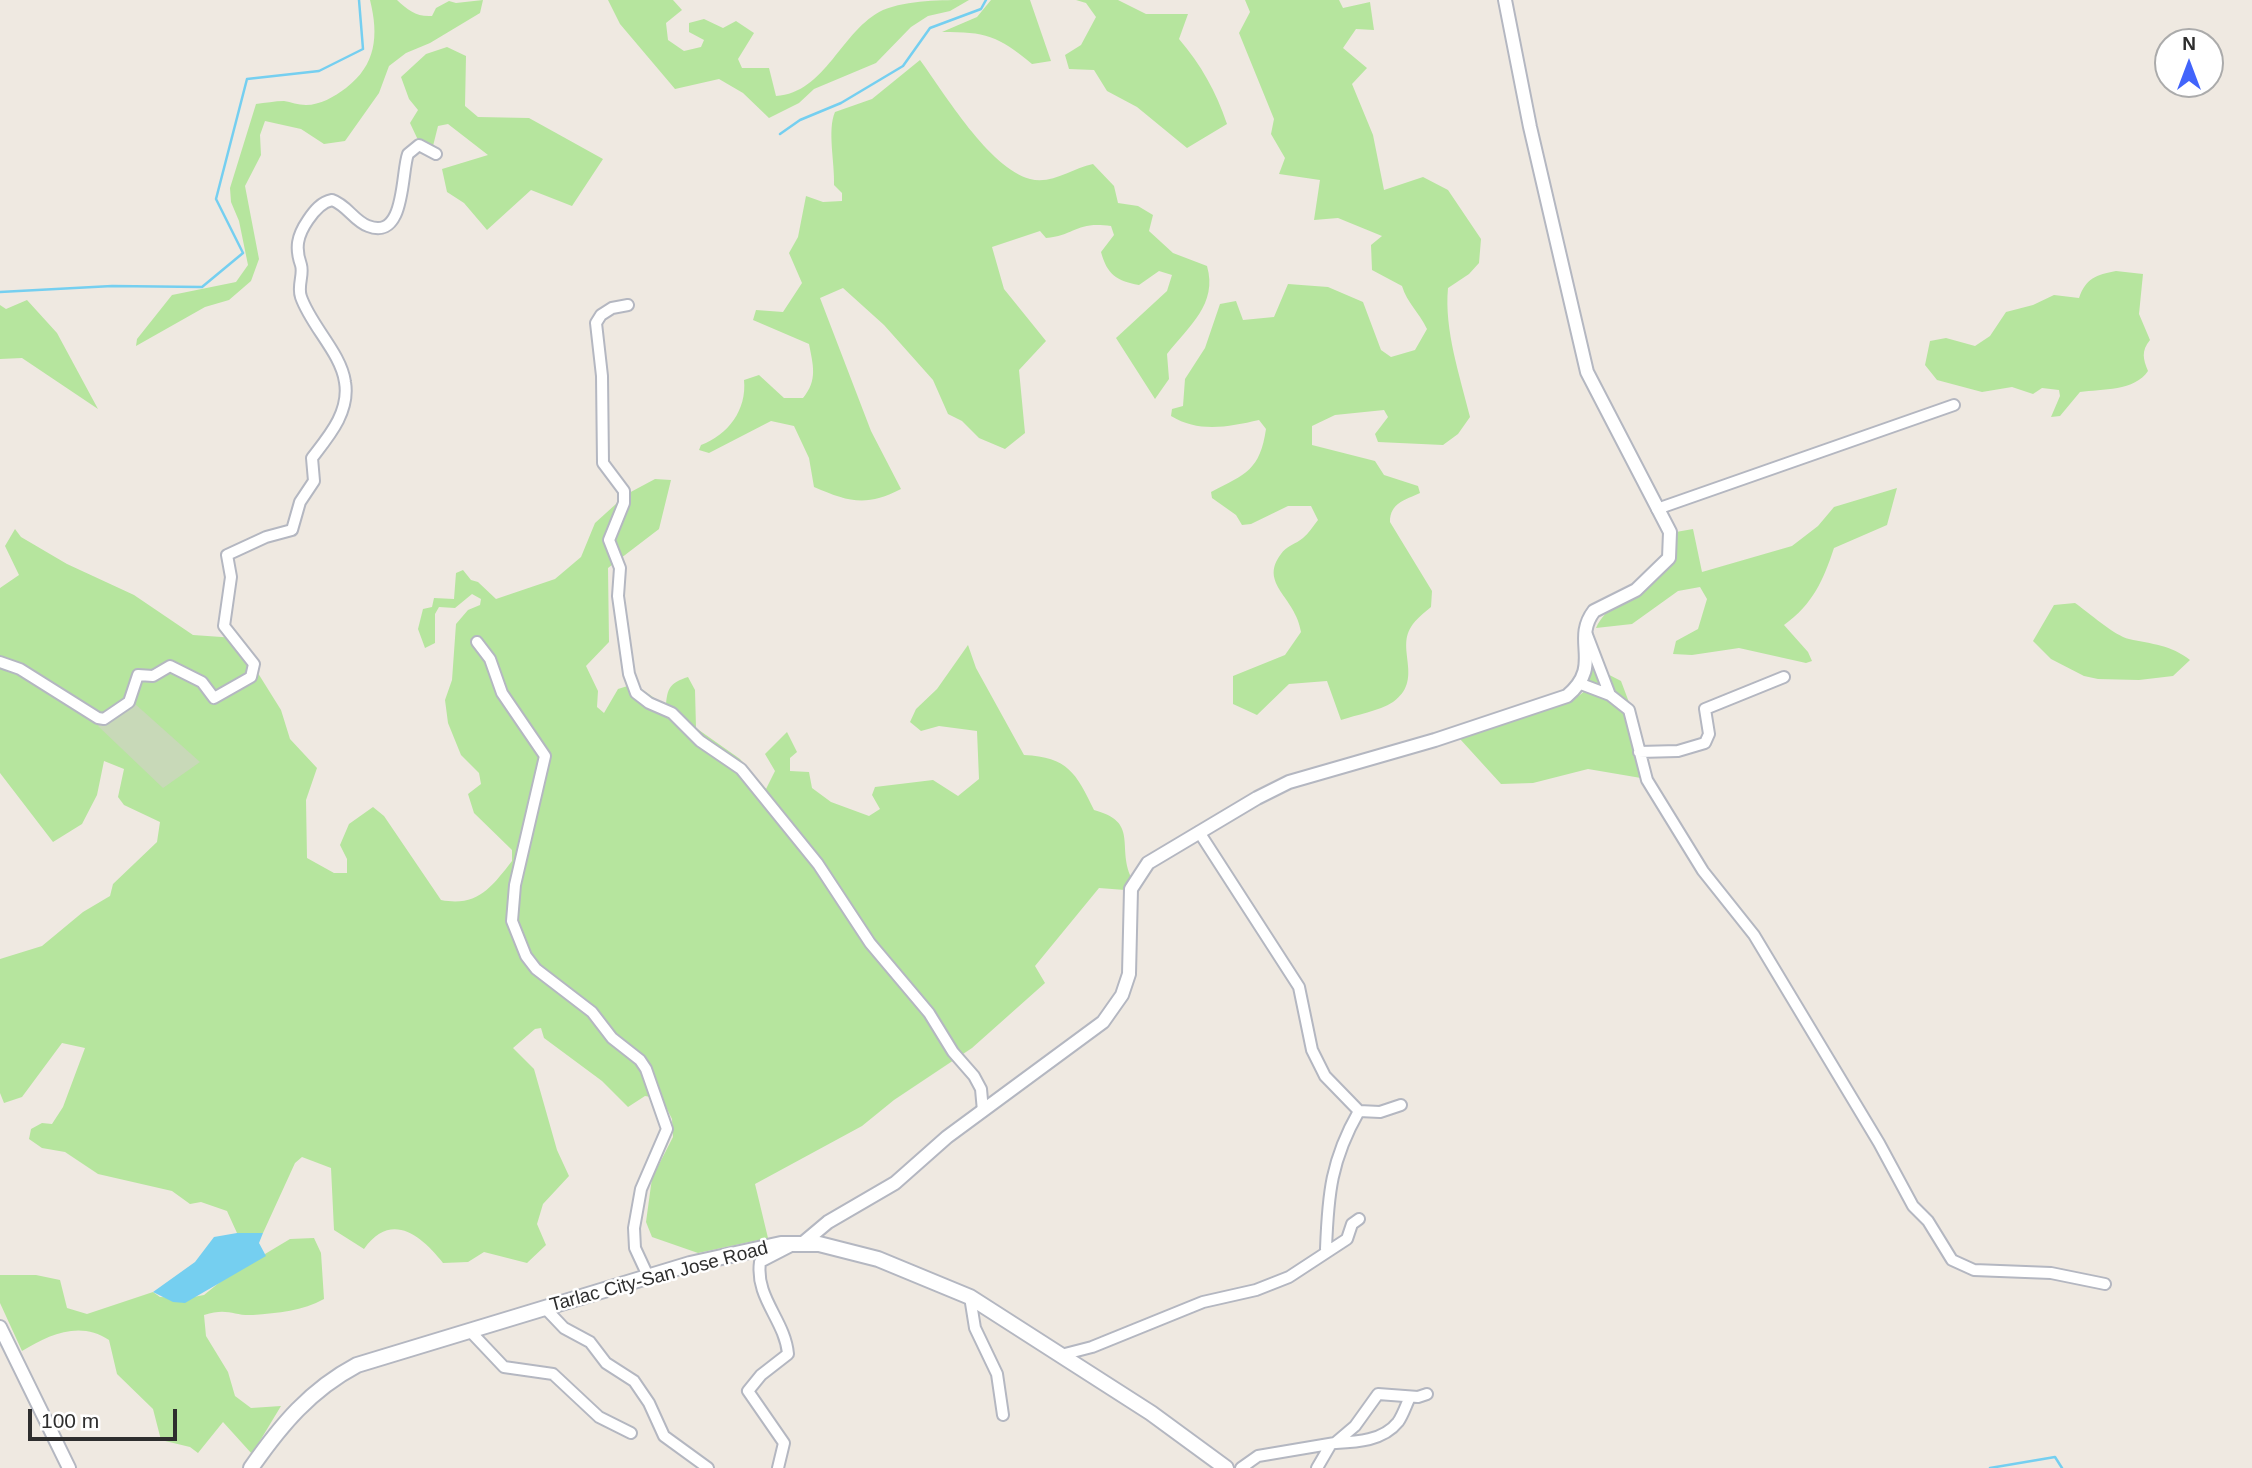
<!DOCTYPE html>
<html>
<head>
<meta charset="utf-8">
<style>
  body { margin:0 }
  #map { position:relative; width:2252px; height:1468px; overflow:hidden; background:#efe9e1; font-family:Arial,sans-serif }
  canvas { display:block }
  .north { position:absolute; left:2154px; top:28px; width:70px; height:70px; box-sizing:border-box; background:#fff; border:2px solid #ababab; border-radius:50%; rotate:0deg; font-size:19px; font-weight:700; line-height:28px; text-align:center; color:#2e2e2e }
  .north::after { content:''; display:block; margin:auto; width:24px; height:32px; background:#4264fb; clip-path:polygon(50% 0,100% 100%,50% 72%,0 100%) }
  .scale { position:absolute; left:28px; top:1409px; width:149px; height:32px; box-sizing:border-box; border:4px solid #2e2e2e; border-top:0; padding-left:9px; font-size:21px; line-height:24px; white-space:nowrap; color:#2e2e2e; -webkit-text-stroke:5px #fff; paint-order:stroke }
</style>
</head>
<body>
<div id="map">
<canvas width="2252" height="1468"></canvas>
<div class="north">N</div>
<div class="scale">100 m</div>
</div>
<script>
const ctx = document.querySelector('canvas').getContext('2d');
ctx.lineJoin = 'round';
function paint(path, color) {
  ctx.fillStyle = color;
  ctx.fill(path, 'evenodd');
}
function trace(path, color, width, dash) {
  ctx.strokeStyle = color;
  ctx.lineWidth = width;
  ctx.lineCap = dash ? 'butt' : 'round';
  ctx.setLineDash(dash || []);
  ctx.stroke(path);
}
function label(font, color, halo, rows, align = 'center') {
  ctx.font = font + ' Arial,sans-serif';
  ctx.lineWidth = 5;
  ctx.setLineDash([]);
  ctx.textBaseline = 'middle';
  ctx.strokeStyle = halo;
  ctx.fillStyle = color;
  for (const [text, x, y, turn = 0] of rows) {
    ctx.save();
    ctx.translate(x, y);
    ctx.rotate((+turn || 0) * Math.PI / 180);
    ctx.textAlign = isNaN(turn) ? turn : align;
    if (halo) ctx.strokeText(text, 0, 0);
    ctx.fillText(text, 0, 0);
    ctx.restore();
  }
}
paint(new Path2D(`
  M370 0H397C408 10 416 17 432 16L436 8 449 1 456 3 483 0 480 13 430 43 406 53 389 66 379 93 345 141 324 144 301 129 265 121 260 135 261 155 245 186 259 259 251 281 229 300 205 307 136 346 137 339 172 295 236 282 248 265 239 221 231 202 230 188 256 104C265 103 275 101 284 101 291 102 298 105 306 105 320 105 334 97 346 88 376 65 379 36 370 0Z
  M608 0H673L682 10 666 23 668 40 684 51 701 47 704 40 689 32V23L704 19 723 28 736 21 754 33 738 59 742 68H769L776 96C826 93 841 30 883 10 908 0 942 0 969 0L950 11 928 16 911 27 876 63 814 89 799 103 769 118 743 93 719 79 675 89 620 24Z
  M991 0H1030L1051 61 1032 64C997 35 986 32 942 32L977 17Z
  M1076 0H1118L1146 14H1188L1179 39C1201 65 1216 91 1227 124L1187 148 1137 107 1107 91 1094 70 1069 69 1065 55 1081 45 1096 17 1086 3Z
  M1245 0H1339L1343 8 1370 2 1374 30 1356 29 1343 48 1367 68 1352 84 1373 135 1384 190 1423 177 1448 190 1481 239 1479 263 1469 274 1448 288C1444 330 1460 376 1470 417L1458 434 1443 445 1378 442 1375 434 1388 417 1384 410 1335 415 1312 426V445L1375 461 1384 475 1418 486 1420 493C1405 500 1390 503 1390 522L1432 591 1431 607C1424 613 1416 619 1411 627 1396 650 1424 680 1393 702 1379 711 1356 715 1341 720L1327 681 1289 684 1257 715 1233 704V676L1285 655 1301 632C1296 597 1258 584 1281 554 1286 546 1296 544 1303 538 1309 533 1313 526 1318 520L1311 506H1288L1251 524 1242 525 1236 515 1212 498 1211 492C1246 474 1260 470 1266 429L1259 420C1228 427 1199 433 1171 416L1172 409 1183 406 1185 379 1205 348 1220 304 1236 301 1243 320 1274 317 1288 284 1328 287 1363 302 1381 350 1391 357 1415 350 1427 329C1419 312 1407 303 1402 286L1372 270 1371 245 1382 236 1338 218 1314 220 1320 180 1279 174 1285 158 1271 134 1274 119 1239 33 1250 12Z
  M447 47 466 56 465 106 478 117 529 118 603 159 572 206 531 190 487 230 464 203 447 192 442 169 488 155 448 124 438 126 433 146 418 140 410 123 418 110 409 99 401 77 426 54Z
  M920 60C945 94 989 168 1030 179 1052 185 1072 168 1093 164L1114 186 1118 203 1138 206 1153 215 1149 231 1173 253 1207 266C1218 304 1189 326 1167 354L1169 379 1155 399 1116 338 1167 291 1172 275 1159 271 1139 285C1116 281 1107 274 1101 252L1114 235 1111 226C1076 221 1076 235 1046 238L1040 231 992 247 1004 289 1046 341 1019 370 1025 433 1005 449 979 438 962 421 948 414 933 380 884 325 843 288 820 298 871 431 901 489C866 507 849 502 814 487L809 458 794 426 771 421 709 453 699 450 701 445C728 435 747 410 744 380L759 375 784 398H803C818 380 813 365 809 344L753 320 756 310 783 312 802 283 789 253 798 237 806 196 823 202 842 201V193L834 185C835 163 827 130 835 112L872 99Z
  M2116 271 2143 274 2139 314 2150 340C2141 351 2143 359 2148 371 2135 391 2102 389 2080 392L2060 416 2051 417 2060 396 2059 390 2042 388 2033 394 2012 387 1982 392 1937 380 1925 365 1930 341 1946 338 1975 346 1990 336 2006 312 2033 305 2054 295 2079 298C2086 278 2096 275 2116 271Z
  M27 300 57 333 98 409 22 358 0 359V305L6 309Z
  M655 479 671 480 659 529 608 568 609 642 586 666 598 691 597 707 604 713 618 689 634 684 666 706C667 688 670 683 688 677L695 690 696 728 740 759 766 789 775 771 765 754 787 732 797 752 790 758V771L809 772 812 788 831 802 869 816 880 809 872 795 875 787 933 780 958 796 979 779 977 731 939 726 921 731 910 722 916 709 937 689 968 645 976 668 1024 755C1068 757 1076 773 1094 810 1139 822 1117 846 1131 877L1125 890 1099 888 1035 966 1045 983 972 1048 894 1100 862 1126 755 1184 768 1238 698 1253 652 1237 646 1222 652 1178 673 1137 672 1119 662 1099 645 1096 628 1107 602 1081 544 1038 541 1028 535 1029 513 1048 534 1069 557 1150 569 1176 543 1204 537 1224 546 1245 527 1263 484 1252 468 1262 443 1263C421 1235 391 1211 364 1249L334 1230 331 1168 302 1157 295 1163 263 1233H237L227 1211 201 1202 190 1204 172 1191 98 1174 65 1152 42 1148 29 1139 31 1129 42 1123 52 1124 63 1107 85 1048 62 1043 22 1097 4 1103 0 1093V959L42 946 83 912 110 896 113 884 157 842 160 822 124 805 118 797 124 769 104 761 97 795 82 824 53 842 0 773V588L19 575 5 546 15 529 21 537 67 564 134 595 193 635 236 638 281 710 290 739 317 768 306 800 307 858 334 873H347V859L340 845 349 824 373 807 384 816 441 900C477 907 491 888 512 861V850L474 813 468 794 481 784 479 773 461 755 448 723 445 700 452 680 456 624 468 610 480 605 481 599 472 594 455 608 439 607 435 614V643L425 648 418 629 423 609 432 607 434 598 454 599 456 573 463 570 471 580 478 582 496 599 555 579 581 557 595 523 627 494Z
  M1897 488 1887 525 1834 548C1823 581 1813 604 1784 625L1808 652 1812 661 1806 663 1739 648 1692 655 1673 654 1676 641 1698 629 1707 599 1700 587 1678 591 1632 624 1596 628C1617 584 1678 598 1676 532L1693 529 1702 572 1792 546 1818 526 1834 507Z
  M2075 603C2088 612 2115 636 2129 639 2152 644 2171 645 2190 660L2173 676 2139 680 2098 679 2084 676 2051 659 2033 641 2054 605Z
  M1592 666 1621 681 1630 705 1641 778 1588 769 1533 783 1501 784 1460 739 1571 702 1586 690Z
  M314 1238 321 1253 324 1299C303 1311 278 1313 253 1315 233 1316 228 1307 204 1315L206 1336 228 1372 235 1396 251 1408 281 1406 252 1454 223 1422 198 1453 190 1447 161 1440 153 1409 117 1374 109 1340C80 1320 48 1335 22 1351L0 1303V1275H36L60 1280 67 1308 87 1314 153 1292 160 1297 188 1298 204 1295 225 1278 290 1239Z`), '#b6e59e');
paint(new Path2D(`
  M134 703 200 762 163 788 98 726Z`), '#c8d9b8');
paint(new Path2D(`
  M237 1233H263L259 1243 266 1256 185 1303 173 1302 153 1292 195 1262 214 1237Z`), '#75cff0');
trace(new Path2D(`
  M780 134 800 120 841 103 903 66 930 28 981 9 986 0
  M0 292 112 286 202 287 243 253 216 199 247 79 319 71 363 49 359 0
  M1990 1468 2055 1457 2062 1468`), '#75cff0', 2.5);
const minor = new Path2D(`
  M628 305 612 308 601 315 596 323 602 376 603 463 624 491V503L609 540 620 568 618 596 629 674 636 693 649 703 672 713 700 741 741 769 818 864 870 943 929 1013 953 1052 974 1076 981 1089 983 1111
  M1657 509 1954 405
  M1587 635 1610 695
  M477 642 490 659 502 693 545 756 515 885 512 921 526 956 536 969 592 1012 612 1038 640 1060 646 1069 667 1129 641 1189 634 1228 635 1248 648 1276
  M0 662 20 669 98 718 104 719 129 702 138 675 153 676 170 666 202 682 214 698 251 677 254 664 224 626 231 577 227 555 266 537 292 530 300 502 314 481 312 458C329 436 350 412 345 382 341 353 311 326 301 297 297 286 304 275 301 265 295 248 297 236 308 220 314 211 321 202 332 200 347 205 354 221 368 226 406 241 401 172 408 154L419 145 436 154
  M1581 684 1610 695 1629 710 1647 780 1703 871 1754 935 1879 1143 1913 1206 1928 1221 1952 1260 1974 1270 2051 1273 2105 1284
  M1639 752 1678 751 1705 743 1709 734 1705 709 1784 677
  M1199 832 1299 987 1312 1050 1325 1076 1359 1111 1380 1112 1401 1105
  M1326 1249C1328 1194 1331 1160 1359 1111
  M970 1297 975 1328 997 1374 1003 1415
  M545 1308 564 1328 590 1342 606 1363 634 1381 649 1403 664 1436 708 1468
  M469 1330 504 1367 553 1374 599 1417 631 1433
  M1061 1355 1092 1347 1203 1302 1256 1290 1289 1277 1347 1239 1352 1224 1359 1219
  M1335 1443C1356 1442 1383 1441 1398 1422 1403 1415 1406 1405 1410 1397
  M778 1468 784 1443 748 1391 761 1375 788 1354C785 1320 755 1298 760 1262L791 1246
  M1241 1468 1258 1456 1335 1443 1355 1426 1378 1394 1418 1397 1427 1394
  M1317 1468 1331 1444`);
const tertiary = new Path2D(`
  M803 1243 828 1222 895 1183 947 1137 1103 1022 1122 995 1129 974 1131 889 1148 863 1257 798 1289 782 1435 740 1567 696C1604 665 1571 641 1594 611L1636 590 1669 558 1670 532 1587 372 1530 127 1505 0
  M0 1327 69 1468`);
const secondary = new Path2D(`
  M251 1468C281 1425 310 1390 357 1365L690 1264 781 1244H819L878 1259 970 1297 1151 1413 1226 1468`);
trace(minor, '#b4b7c1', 14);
trace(tertiary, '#b4b7c1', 16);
trace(secondary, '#b4b7c1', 18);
trace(minor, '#fff', 10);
trace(tertiary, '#fff', 12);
trace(secondary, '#fff', 14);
label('19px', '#2e2e2e', '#fff', [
  ["Tarlac City-San Jose Road",659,1277,-15]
]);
</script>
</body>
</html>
